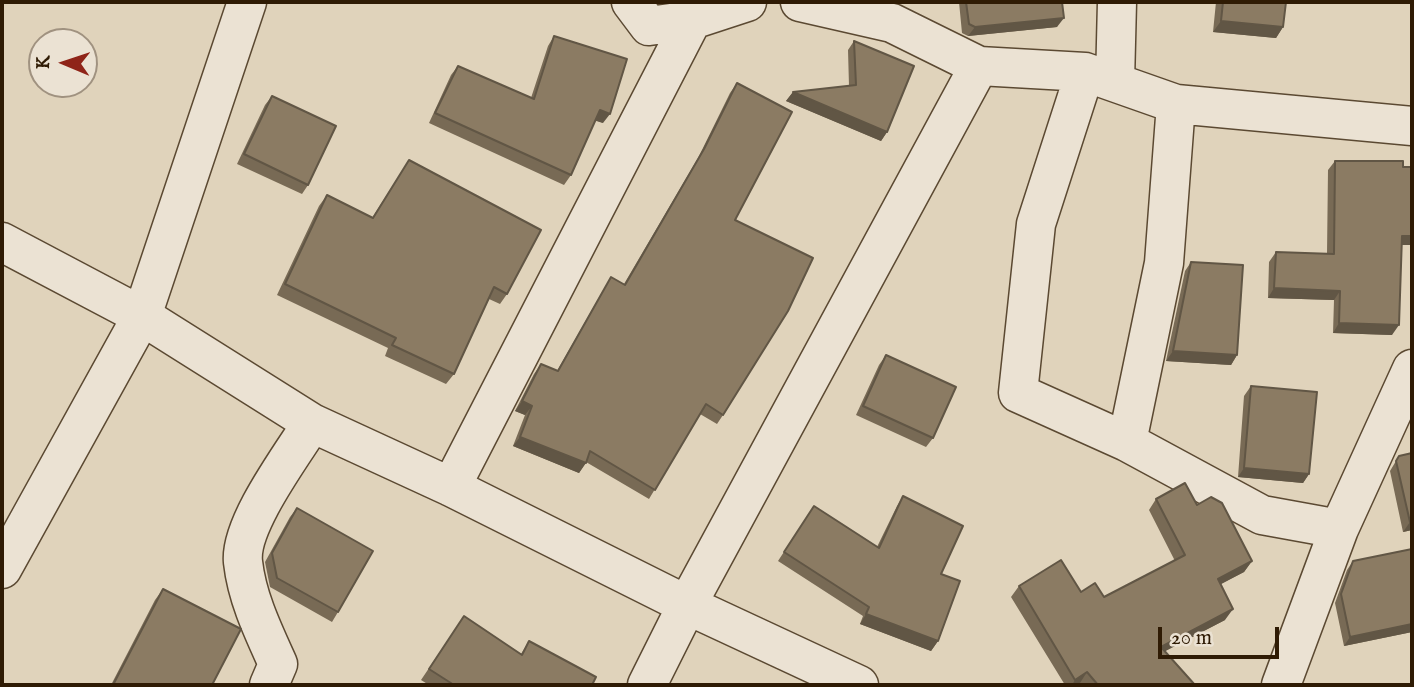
<!DOCTYPE html>
<html>
<head>
<meta charset="utf-8">
<style>
  body { margin:0 }
  #map { position:relative; width:1414px; height:687px; overflow:hidden; background:#e0d3bb; font-family:"IM FELL English",serif }
  canvas { display:block }
  .frame { position:absolute; inset:0; border:4px solid #2f1b04; pointer-events:none }
  .north { position:absolute; left:28px; top:28px; width:70px; height:70px; box-sizing:border-box; background:#ebe2d3; border:2px solid #a09280; border-radius:50%; rotate:272deg; font-size:19px; font-weight:700; line-height:28px; text-align:center; color:#2f1b04 }
  .north::after { content:''; display:block; margin:auto; width:24px; height:32px; background:#8f2418; clip-path:polygon(50% 0,100% 100%,50% 72%,0 100%) }
  .scale { position:absolute; left:1158px; top:627px; width:121px; height:32px; box-sizing:border-box; border:4px solid #2f1b04; border-top:0; padding-left:9px; font-size:21px; line-height:24px; white-space:nowrap; color:#2f1b04; -webkit-text-stroke:5px #ebe2d3; paint-order:stroke }
</style>
</head>
<body>
<div id="map">
<canvas width="1414" height="687"></canvas>
<div class="frame"></div>
<div class="north">K</div>
<div class="scale">20 m</div>
</div>
<script>
const ctx = document.querySelector('canvas').getContext('2d');
ctx.lineJoin = 'round';
function trace(path, color, width, dash) {
  ctx.strokeStyle = color;
  ctx.lineWidth = width;
  ctx.lineCap = dash ? 'butt' : 'round';
  ctx.setLineDash(dash || []);
  ctx.stroke(path);
}
function paint(path, color) {
  ctx.fillStyle = color;
  ctx.fill(path, 'evenodd');
}
const minor = new Path2D(`
  M631 2 649 26 692 20 747 2
  M800 2 892 23 979 66 1085 72 1176 104 1412 126
  M1085 72 1036 224 1018 393 1127 442 1262 515 1339 529
  M1115 82 1117 2
  M2 242 142 316 312 423 451 487 687 605 859 685
  M1127 442 1164 263 1176 104
  M451 487 692 20
  M2 569 142 316 247 2
  M269 685 278 664C263 631 247 598 243 562 239 525 292 455 312 423
  M647 685 687 605 979 66
  M1281 685 1339 529 1412 369`);
trace(minor, '#5b4932', 41);
trace(minor, '#ebe2d3', 38);
paint(new Path2D(`
  M959 2H1062L1057 27 968 36 962 33Z
  M1216 2H1286L1283 27 1276 38 1213 32Z
  M554 36 603 123 595 120 571 175 564 185 429 123 451 75 458 66 531 98 548 46Z
  M854 41 887 132 881 141 786 101 793 92 849 86 848 50Z
  M737 83 735 220 723 415 717 424 700 414 649 499 586 462 579 473 513 446 525 415 515 411 534 374 541 364 557 371 605 287 611 277 624 284 698 158 730 93Z
  M272 96 308 185 302 194 237 164 265 105Z
  M409 160 507 294 500 304 489 299 454 374 446 384 385 356 388 348 277 295 319 206 327 195 372 218Z
  M1335 161 1402 245 1392 335 1333 333 1334 300 1268 298 1269 262 1276 252 1327 254 1328 170Z
  M1191 262 1237 355 1231 365 1166 361 1185 271Z
  M886 355 933 438 926 447 856 415 879 365Z
  M1251 386 1309 474 1303 483 1238 477 1244 396Z
  M1412 453V530L1403 532 1390 471 1399 456Z
  M903 496 941 574 938 641 931 651 860 624 863 616 778 561 814 506 877 547 897 506Z
  M1156 499 1197 505 1252 561 1244 572 1220 584 1225 620 1165 651 1195 685H1082L1080 683 1076 685H1065L1011 597 1019 586 1081 592 1104 597 1175 561 1149 510Z
  M297 508 338 612 332 622 270 587 265 562 290 517Z
  M1353 561 1412 632 1344 646 1335 603 1347 570Z
  M163 589 212 685H111L155 600Z
  M464 616 521 654 529 641 592 685H429L421 680Z`), '#786a55');
paint(new Path2D(`
  M1064 18 1057 27 968 36 975 27Z
  M1221 21 1283 27 1276 38 1213 32Z
  M793 92 887 132 881 141 786 101Z
  M600 110 610 114 603 123 593 120Z
  M1402 236H1412V245H1396Z
  M1274 288 1340 291 1334 300 1268 298Z
  M1339 323 1399 325 1392 335 1333 333Z
  M1173 351 1237 355 1231 365 1166 361Z
  M522 401 532 406 525 415 515 411Z
  M520 437 586 463 579 473 513 446Z
  M1244 468 1309 474 1303 483 1238 477Z
  M1410 522H1412V530L1403 532Z
  M1252 561 1244 572 1210 590 1218 579Z
  M1233 609 1225 620 1154 657 1161 647Z
  M866 614 938 641 931 651 860 624Z
  M1412 624V632L1344 646 1350 637Z
  M1087 672 1080 683 1076 685H1072L1075 680Z`), '#615645');
const building = new Path2D(`
  M966 2H1062L1064 18 975 27 969 24Z
  M1223 2H1286L1283 27 1221 21Z
  M554 36 627 59 610 114 600 110 571 175 435 113 458 66 534 99Z
  M854 41 914 66 887 132 793 92 856 85Z
  M737 83 792 112 735 220 813 258 788 311 723 415 706 404 655 490 590 451 586 463 520 437 532 406 522 401 541 364 558 371 611 277 625 285 704 149Z
  M272 96 336 126 308 185 244 154Z
  M409 160 541 230 507 294 494 287 454 374 392 345 396 338 285 284 327 195 373 218Z
  M1335 161H1403V167H1412V236H1402L1399 325 1339 323 1340 291 1274 288 1276 252 1334 254Z
  M1191 262 1243 265 1237 355 1173 351Z
  M886 355 956 387 933 438 863 406Z
  M1251 386 1317 392 1309 474 1244 468Z
  M1412 453V522H1410L1396 461 1399 456Z
  M1185 483 1197 505 1211 497 1222 503 1252 561 1218 579 1233 609 1161 647 1195 685H1098L1087 672 1075 680 1019 586 1061 560 1081 592 1095 583 1104 597 1185 555 1156 499Z
  M903 496 963 526 941 574 960 581 938 641 866 614 869 607 784 552 814 506 879 548Z
  M297 508 373 551 338 612 277 578 272 553Z
  M1412 549V624L1350 637 1341 594 1353 561Z
  M163 589 241 629 212 685H113Z
  M464 616 522 655 529 641 596 677 592 685H454L429 669Z`);
paint(building, '#8b7b63');
trace(building, '#615645', 2);
</script>
</body>
</html>
